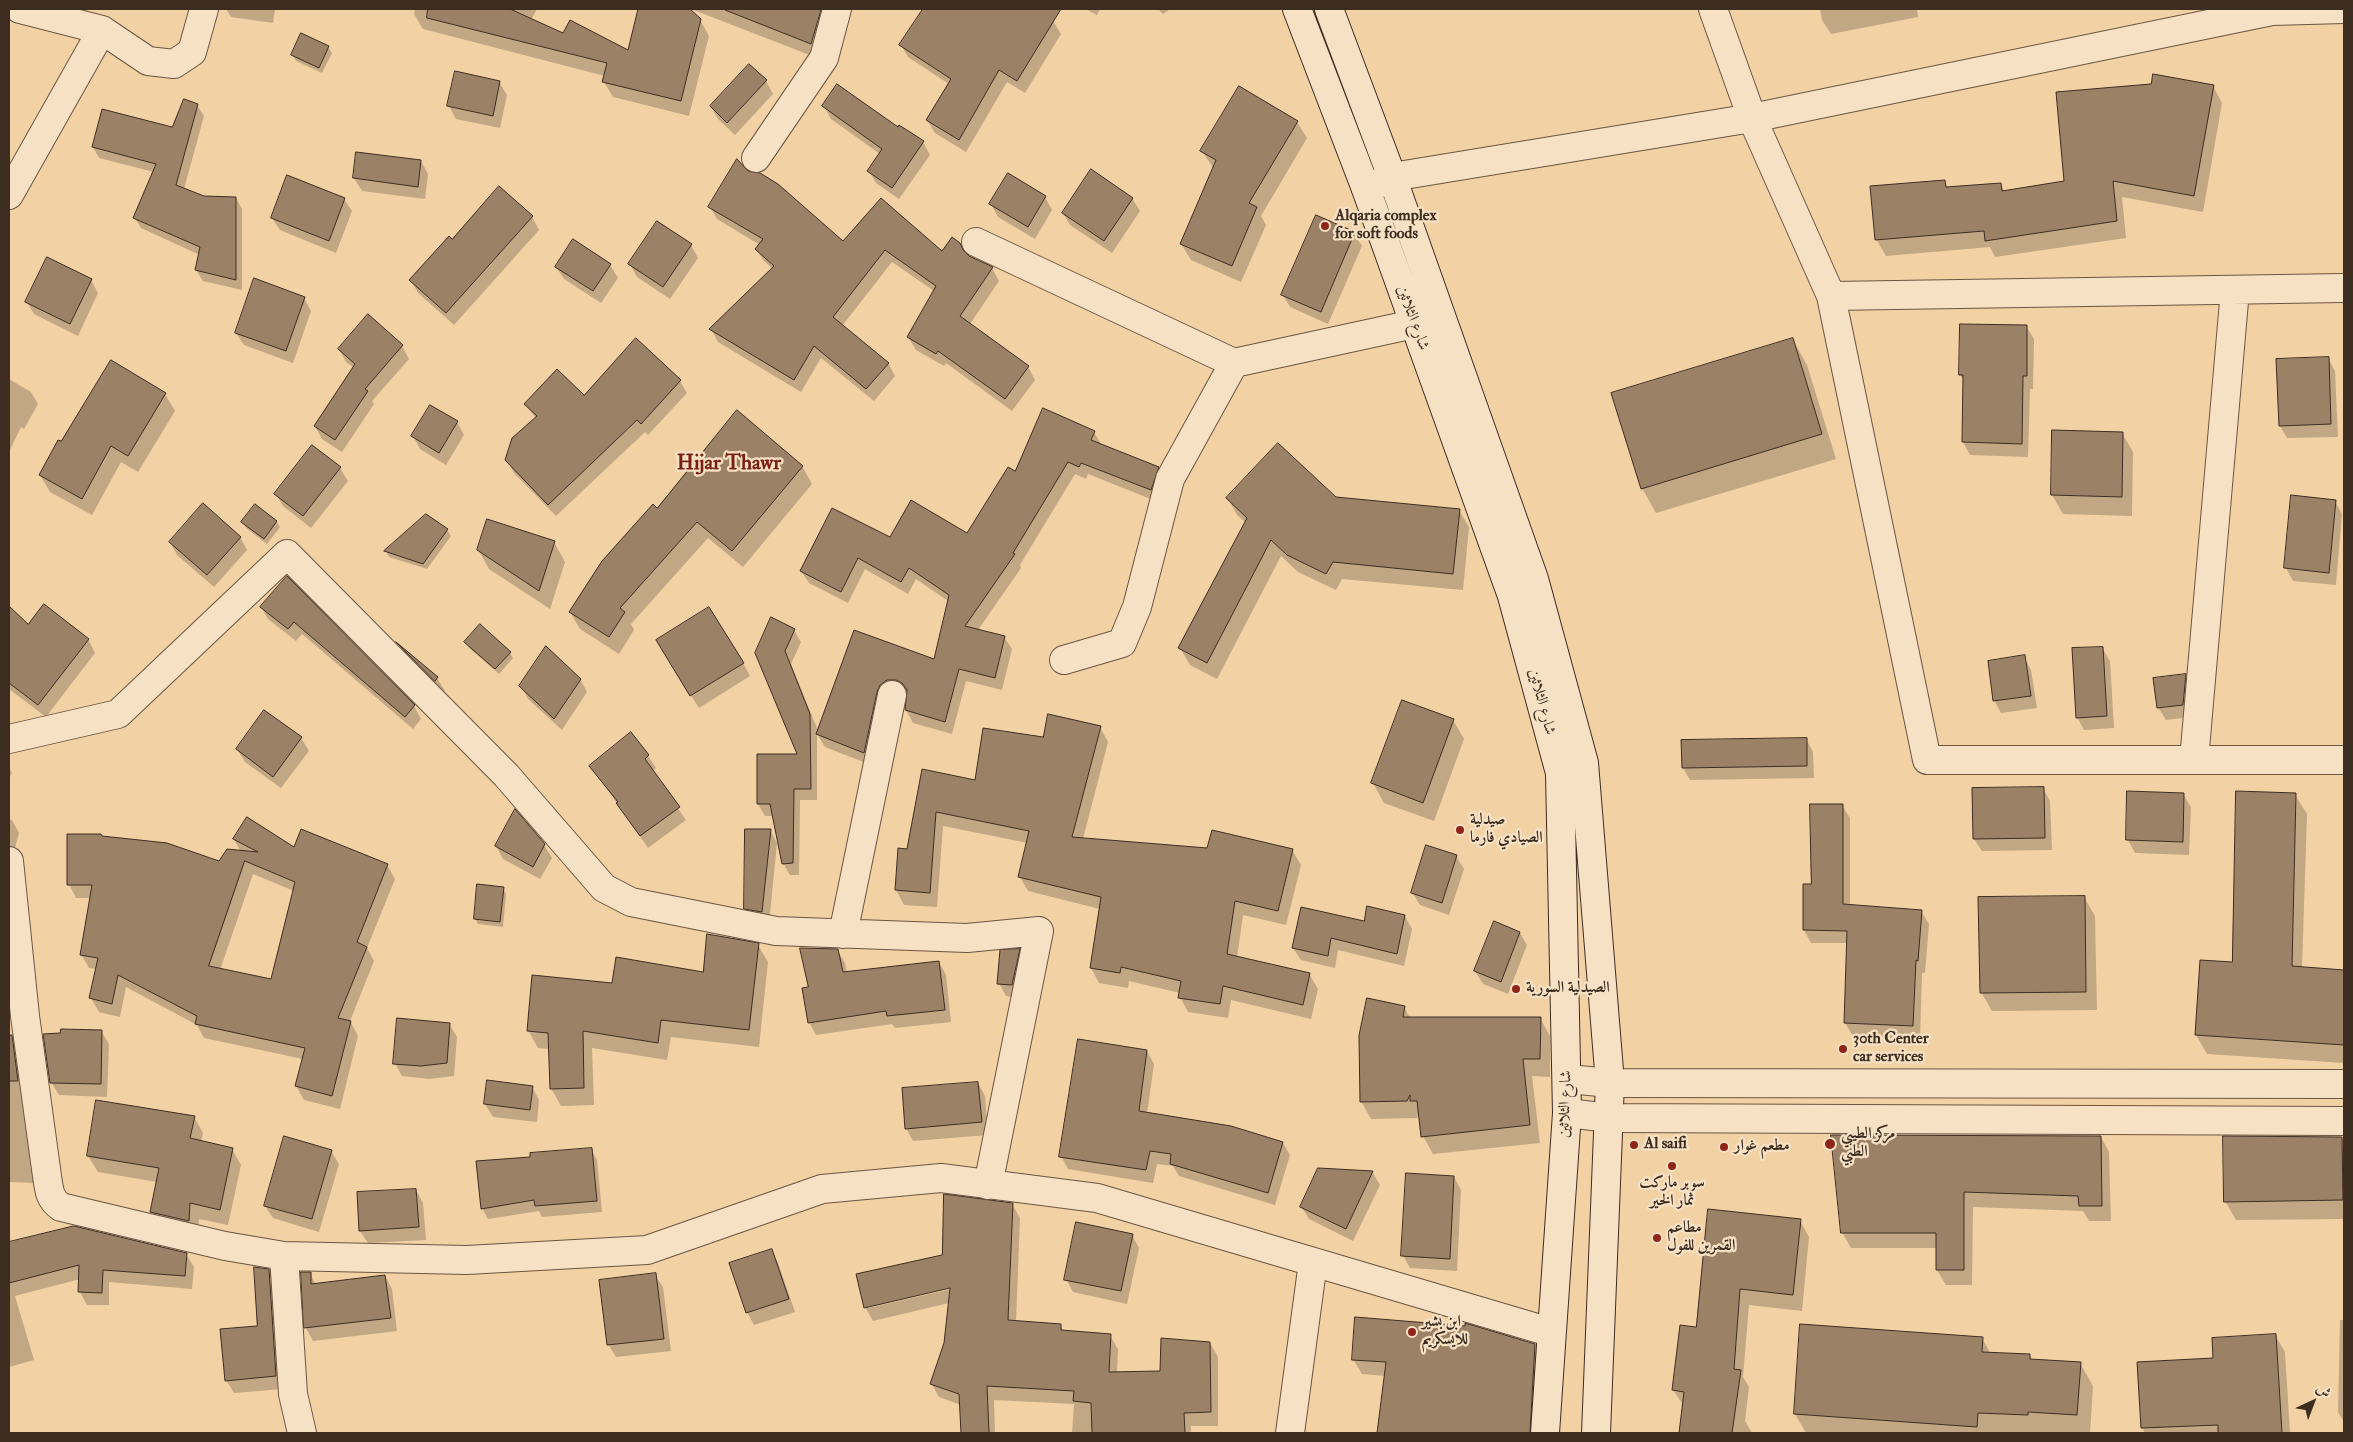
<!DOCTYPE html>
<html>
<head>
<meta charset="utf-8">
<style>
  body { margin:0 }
  #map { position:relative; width:2353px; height:1442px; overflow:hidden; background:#f2d1a5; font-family:"IM FELL Double Pica",Amiri,serif }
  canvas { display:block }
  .frame { position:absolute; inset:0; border:10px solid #3d2d21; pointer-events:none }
  .north { position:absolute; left:2288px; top:1377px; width:50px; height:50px; -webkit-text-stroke:4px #f7e1c4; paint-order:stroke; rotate:43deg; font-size:14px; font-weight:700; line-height:20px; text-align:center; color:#3d2d21 }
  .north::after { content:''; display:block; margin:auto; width:18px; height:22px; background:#3d2d21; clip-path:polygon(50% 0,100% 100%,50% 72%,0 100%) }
</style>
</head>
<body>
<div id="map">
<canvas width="2353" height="1442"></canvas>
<div class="frame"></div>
<div class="north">ش</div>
</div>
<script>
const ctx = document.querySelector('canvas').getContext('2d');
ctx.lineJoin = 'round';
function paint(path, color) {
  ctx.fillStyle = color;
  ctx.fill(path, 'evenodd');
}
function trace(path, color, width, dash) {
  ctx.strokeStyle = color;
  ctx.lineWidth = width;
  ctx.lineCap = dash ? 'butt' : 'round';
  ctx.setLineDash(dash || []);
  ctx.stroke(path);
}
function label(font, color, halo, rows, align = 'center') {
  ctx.font = font + ' "IM FELL Double Pica",Amiri,serif';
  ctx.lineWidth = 4.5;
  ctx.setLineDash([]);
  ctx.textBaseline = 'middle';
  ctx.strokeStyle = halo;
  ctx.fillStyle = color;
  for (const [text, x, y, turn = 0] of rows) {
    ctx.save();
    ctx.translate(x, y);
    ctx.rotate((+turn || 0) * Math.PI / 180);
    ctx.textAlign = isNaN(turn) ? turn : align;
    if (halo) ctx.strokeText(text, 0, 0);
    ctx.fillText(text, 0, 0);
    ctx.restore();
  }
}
paint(new Path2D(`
  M226 9H275L273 23 231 17Z
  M415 9H537L531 20 564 35 629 52 639 9H688L700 20 709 36 689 116 613 97 604 82 605 76 423 29 414 14Z
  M691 9H815L820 11 829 26 820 59Z
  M924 9H981L997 19 1003 9H1033L1053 21 1061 34 1025 93 1007 82 966 152 935 133 927 120 949 84 908 57 901 45Z
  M1086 9H1100L1097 15Z
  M1158 9H1170L1163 14Z
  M1820 9H1917L1918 17 1831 34 1822 20Z
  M328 47 332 53 322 73 296 61 293 55Z
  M766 81 773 94 735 135 718 119 711 107Z
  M499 82 507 95 500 128 456 119 449 106Z
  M2213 86 2222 103 2203 212 2122 197 2126 238 1995 257 1990 247 1886 256 1876 239 1944 181 1948 188 2000 184 2005 192 2065 182Z
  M197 105 204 116 184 189 203 198H236L242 209V290L203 281 196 270 200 255 141 228 134 217 154 172 99 158 93 147 173 129Z
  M824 106 898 129 923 142 930 155 899 199 876 183 869 171 880 154 831 119Z
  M1297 122 1307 138 1261 216 1266 225 1241 282 1191 260 1181 244 1214 169 1202 151Z
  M421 161 428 174 425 199 362 191 354 178Z
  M747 172 843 243 942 253 960 244 966 255 992 268 999 281 970 324 1028 367 1035 380 1012 411 946 363 944 366 916 350 908 337 934 291 892 262 842 326 888 363 895 376 874 401 821 358 801 392 718 342 711 329 773 269 764 261 756 249 760 245 717 219 710 207Z
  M1045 197 1052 210 1035 239 998 217 991 204Z
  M1132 198 1140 211 1112 253 1070 225 1063 213Z
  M344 199 352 211 336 253 280 230 272 218Z
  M532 217 539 230 454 325 418 293 411 280 453 241Z
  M1354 233 1362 246 1328 324 1290 307 1283 295Z
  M573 241 610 265 618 278 601 303 564 279 556 267Z
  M691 245 698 258 670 299 637 277 630 264Z
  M91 280 98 293 78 336 34 314 27 302Z
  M304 298 311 311 293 363 244 345 236 333Z
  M2026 326 2034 339 2033 389H2030L2028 457 1970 455 1963 442 1964 381 1960 375Z
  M636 340 680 381 687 393 648 435 645 432 556 516 514 473 507 460 536 419 526 404 584 396Z
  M1793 340 1807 365 1836 459 1656 513 1642 488Z
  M402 346 409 359 372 401 374 404 342 452 322 439 315 426 354 368 346 362 339 349Z
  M2328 358 2335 371 2338 437 2287 438 2280 426Z
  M9 379 31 392 38 404 24 429 21 427 9 452Z
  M165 394 175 411 138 472 121 462 92 515 50 492 40 475 62 443Z
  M457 422 464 435 446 465 420 449 413 436Z
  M1094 432 1101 444 1158 468 1165 480 1158 502 1088 474 1086 479 1075 474 1020 565 1021 568 978 630 1004 637 1012 649 1002 690 966 681 952 734 913 723 906 710 908 694 904 692 871 765 825 747 817 734 855 632 935 661 948 601 916 579 908 594 865 569 848 603 809 583 801 571 890 539 968 535 1016 473Z
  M2122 433 2133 452 2132 516 2063 514 2052 495Z
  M312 446 340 468 348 481 311 528 283 506 276 494Z
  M802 466 812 484 743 567 708 538 631 624 634 630 619 654 580 629 570 612 657 509Z
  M2292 496 2335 501 2342 514 2336 585 2293 581 2286 568Z
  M1228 498H1335L1459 510 1469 527 1463 590 1342 579 1336 590 1298 572 1281 556 1217 679 1190 665 1180 648 1246 523 1237 515Z
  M276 521 280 527 267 544 246 528 243 522Z
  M447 530 451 536 427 569 389 557 386 551Z
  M240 537 247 550 214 587 177 555 170 542Z
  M554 542 565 562 550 609 489 569 478 549Z
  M287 578 414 706 421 719 413 729 302 634 296 641 268 619 261 607Z
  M9 608 28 626 88 639 95 653 46 717 9 689Z
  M794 630 801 642 791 664 817 728V800H800L799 875H790L783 863 774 816H765L758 804V755H798L756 653Z
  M466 643 510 653 513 658 499 674 469 648Z
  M401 647 437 678 445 691 443 693 405 655Z
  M2102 648 2110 661 2114 728 2084 730 2077 717Z
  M664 653 743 663 750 676 699 708Z
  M2024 657 2031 670 2037 708 2001 713 1994 700Z
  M2185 675 2192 688 2190 717 2166 720 2158 707Z
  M580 679 587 692 562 730 528 699 521 686Z
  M265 711 301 738 309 751 281 788 245 762 237 749Z
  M1453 720 1464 739 1434 821 1384 803 1373 783Z
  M1100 727 1108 742 1083 839 1208 849 1292 850 1301 865 1286 925 1243 915 1237 958 1309 974 1318 989 1311 1019 1231 1000 1228 1018 1188 1012 1180 997V993L1129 981 1128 988 1099 983 1091 968 1100 909 1028 891 1020 877 1028 843 943 826 937 907 904 905 896 890 908 850 923 771 976 781 1044 738Z
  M1806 739 1813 752 1814 778 1690 780 1683 768Z
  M648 756 656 768 652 771 686 820 648 848 591 766Z
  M9 767 12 773 9 778Z
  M2043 788 2050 801 2052 850 1982 851 1974 839Z
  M2183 794 2191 807 2189 855 2135 853 2128 840Z
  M2295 795 2307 814 2302 968 2344 971V1063L2207 1054 2196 1035 2233 963Z
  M1842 805 1850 818V906L1921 911 1929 924 1925 973H1922L1920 1039 1853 1036 1845 1023 1848 943H1811L1804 930 1812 885Z
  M9 819 12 820 19 833 12 859 9 860Z
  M770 830 777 843 769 924 753 921 745 908Z
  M102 838 220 862 241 852 234 839 387 865 395 879 367 948 374 961 350 1021 358 1036 340 1109 304 1100 296 1086 303 1059 204 1038 197 1025 126 987 120 1017 99 1012 91 998 97 969 89 968 81 954 91 898H76L69 884ZM253 874 294 891 272 981 220 970Z
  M544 845 552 858 540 879 503 859 496 846Z
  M1456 856 1464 869 1449 915 1420 905 1412 892Z
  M503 888 506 894 503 927 478 924 475 918Z
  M2084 897 2095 916 2097 1010 1992 1011 1981 992Z
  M1405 916 1412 929 1404 966 1338 950 1335 968 1301 960 1293 948 1365 923Z
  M1520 933 1527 945 1508 994 1483 984 1475 971Z
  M758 945 768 962 759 1047 671 1037 667 1060 592 1048 594 1105 561 1106 551 1088 550 1049 538 1048 528 1030 613 985 704 973Z
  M837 950 845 963 847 973 939 962 946 975 951 1022 895 1028 892 1024 816 1035 809 1022V988Z
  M1019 950 1026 962 1019 998 1006 996 999 983Z
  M1404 1007 1410 1018H1540L1550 1036V1077L1532 1076 1540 1143 1433 1154 1423 1136 1419 1114 1417 1118 1371 1119 1361 1101Z
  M450 1025 457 1037 454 1076 429 1079 402 1076 395 1063Z
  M101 1031 109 1044 107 1097 59 1095 51 1082Z
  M9 1036H11L18 1049 35 1167 34 1183 9 1182Z
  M1147 1051 1154 1064 1147 1114 1283 1143 1290 1155 1275 1205 1179 1176 1173 1166 1157 1164 1153 1183 1068 1169 1061 1156Z
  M978 1083 985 1096 988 1135 913 1141 906 1128Z
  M532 1087 539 1100 537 1122 493 1117 485 1104Z
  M194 1117 203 1133 201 1142 232 1149 241 1165 228 1225 199 1219 198 1237 160 1228 151 1212 157 1182 98 1172 88 1156Z
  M2101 1137 2109 1152 2111 1221H2089L2083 1211 1973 1207 1972 1285H1946L1937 1270V1248H1851L1842 1232Z
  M2342 1138 2344 1142V1219L2236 1220 2225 1201Z
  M591 1149 597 1160 602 1212 542 1217 539 1211 488 1219 482 1208 531 1158Z
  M331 1151 339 1164 319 1232 273 1218 265 1206Z
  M1319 1169 1373 1173 1380 1185 1353 1241 1309 1219 1301 1206Z
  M1454 1177 1461 1190 1457 1271 1410 1268 1403 1255Z
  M416 1190 423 1203 426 1240 368 1243 360 1231Z
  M945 1196 1012 1204 1020 1218 1016 1322 1060 1325 1064 1332 1110 1336 1118 1349 1117 1373 1161 1372 1163 1340 1210 1343 1218 1357V1426H1191V1433H1072L1074 1404 994 1400 995 1433H962L961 1405 939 1397 931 1383 945 1344 949 1303 873 1321 865 1307 858 1275 943 1256ZM955 1285 956 1288 868 1308V1306Z
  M1800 1221 1809 1237 1802 1311 1749 1305 1743 1377 1749 1387 1745 1421 1752 1433H1680L1684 1406 1673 1390 1697 1328Z
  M74 1227 186 1254 194 1267 192 1289 109 1282V1305H87L80 1292V1279L15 1296 34 1360 9 1367V1244Z
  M1132 1235 1139 1248 1127 1304 1073 1292 1066 1279Z
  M771 1250 778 1263 795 1312 754 1325 747 1312Z
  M268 1270 276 1283 283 1389 234 1393 226 1380 258 1327Z
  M302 1273H310L316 1285 385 1276 392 1289 397 1331 313 1341 306 1328Z
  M655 1275 663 1287 671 1351 616 1357 608 1344Z
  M2340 1320H2344V1422L2338 1412Z
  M2275 1335 2285 1352 2290 1433H2145L2142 1428 2138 1363 2215 1359Z
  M1982 1338 1991 1354 2029 1355 2032 1360 2080 1363 2093 1386 2090 1433H1806L1795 1414Z
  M1535 1345 1543 1360 1538 1433H1379L1386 1376 1362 1374 1353 1359Z`), '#0003');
const building = new Path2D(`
  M428 9H510L563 33 570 20 628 50 638 9H690L701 19 681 101 602 82 607 63 427 18Z
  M725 9H819L821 10 811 44 725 10Z
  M923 9H1061L1017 81 999 70 959 140 926 120 951 79 899 45Z
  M301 33 329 46 319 68 291 55Z
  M749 64 767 80 727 123 710 106Z
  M455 71 500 81 493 116 447 106Z
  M2153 74 2214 85 2194 196 2113 181 2117 221 1985 241 1984 231 1875 240 1870 186 1945 180 1946 187 2001 183 2002 191 2064 181 2056 92 2151 84Z
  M837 84 898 127 899 125 924 141 892 188 867 171 882 149 822 106Z
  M1239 86 1298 121 1249 203 1257 207 1232 266 1180 244 1216 160 1200 151Z
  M184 99 198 104 176 185 204 196 236 197V280L195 270 200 247 133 218 156 164 92 147 102 109 172 127Z
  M356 152 421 160 418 187 353 178Z
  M737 159 748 171 760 173 778 184 843 241 881 198 942 251 952 237 960 243 963 250 969 256 993 267 960 316 1029 366 1005 399 938 351 936 354 907 337 936 286 885 250 833 317 889 363 866 389 814 346 794 380 709 329 774 266 755 249 763 239 708 207Z
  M1091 169 1133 198 1104 241 1062 213Z
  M1008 173 1046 196 1028 227 989 204Z
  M287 175 345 198 329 241 271 218Z
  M499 186 533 216 446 313 409 280 449 236 452 239Z
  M1316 215 1355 232 1321 312 1281 295Z
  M657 221 692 244 663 287 628 264Z
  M573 239 611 264 593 291 555 267Z
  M47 257 92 279 70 324 25 302Z
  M254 278 305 297 286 351 235 333Z
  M368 314 403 345 365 389 368 391 335 440 314 426 355 364 338 349Z
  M1960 324 2027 325V376H2023L2022 444 1962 442 1963 375H1959Z
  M636 338 681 380 641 424 637 420 548 505 505 460 512 438 537 416 524 404 557 369 584 395Z
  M1793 338 1822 434 1641 489 1611 393Z
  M2329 357 2331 424 2279 426 2276 359Z
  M111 360 166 393 128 456 111 446 82 499 39 475 58 440 61 441Z
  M430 405 458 421 439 453 411 436Z
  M1043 408 1095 431 1091 440 1159 467 1151 490 1081 463 1079 467 1068 462 1013 553 1015 554 965 626 1005 636 995 678 959 669 945 722 905 710 907 690 902 683 896 680H887L880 685 877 692 864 753 816 734 854 630 934 659 949 595 909 568 901 582 858 558 841 592 800 571 832 508 890 537 911 500 967 533 1008 467 1015 471Z
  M737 410 803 466 732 551 697 522 620 608 625 612 609 637 569 612 602 561 653 504 657 508Z
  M2052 430 2123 432 2122 497 2051 495Z
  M1278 443 1336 497 1460 509 1453 574 1333 562 1326 574 1287 555 1271 540 1207 663 1178 648 1247 518 1226 498Z
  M312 445 341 467 303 516 274 494Z
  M2291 495 2336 500 2329 573 2284 568Z
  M203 503 241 537 207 575 169 542Z
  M255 504 277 521 264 539 241 522Z
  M426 514 448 529 423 564 384 551Z
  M487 519 555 541 539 591 477 550Z
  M287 576 415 705 405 717 294 622 288 629 260 607Z
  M44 604 89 639 38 705 9 683V606L28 624Z
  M709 607 744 663 690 696 656 640Z
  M771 617 795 629 785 651 810 714 811 789H794L793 863 782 864 770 804H757V754H797L755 653Z
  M480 624 511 652 495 669 464 642Z
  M396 642 438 677 435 681Z
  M546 646 581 679 554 719 519 686Z
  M2103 647 2107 716 2076 718 2072 648Z
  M2025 655 2031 696 1993 701 1988 661Z
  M2186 674 2183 705 2157 708 2153 678Z
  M1402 700 1454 719 1423 803 1371 783Z
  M264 710 302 737 273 777 236 749Z
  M1048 714 1101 726 1072 837 1207 848 1212 830 1293 849 1278 911 1235 901 1227 954 1310 973 1303 1005 1223 986 1220 1004 1178 998 1181 981 1121 967 1120 973 1090 968 1101 897 1018 877 1029 831 936 812 930 893 895 890 898 848 907 849 922 769 975 780 983 728 1043 737Z
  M631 732 649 755 645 759 680 807 640 836 616 803 618 802 589 766Z
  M1807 738V766L1682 768 1681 740Z
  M2044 787 2045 838 1973 839 1972 788Z
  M2127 791 2184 793 2183 842 2126 840Z
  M2236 791 2296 793 2292 966 2344 970V1045L2195 1035 2200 960 2232 962Z
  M1810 804H1843V904L1922 910 1918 961 1916 960 1913 1026 1844 1023 1847 931 1803 930V884H1811Z
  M515 809 545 844 533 867 495 846Z
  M247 817 294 847 301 829 388 864 357 942 367 947 338 1018 351 1021 332 1096 295 1086 305 1048 195 1024 197 1016 118 975 112 1004 89 998 98 958 80 955 92 885H67V834H101L102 836 167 843 219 861 227 849 258 852 233 839ZM245 861 295 882 271 979 209 966Z
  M745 829H771L762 912 744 909Z
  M1426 845 1457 855 1442 903 1411 893Z
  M477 884 504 887 500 922 474 919Z
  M2085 896 2086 992 1980 993 1978 897Z
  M1367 906 1405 915 1397 954 1331 938 1328 956 1292 948 1301 907 1364 921Z
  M1494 921 1520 932 1501 982 1474 971Z
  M707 934 759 943 749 1030 661 1020 658 1043 583 1031 584 1088 550 1089 548 1033 527 1031 532 975 612 983 616 957 703 972Z
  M800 948 838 949 843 972 939 961 945 1010 887 1016 886 1011 808 1023 802 988 808 987Z
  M1020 949 1012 985 997 984 1000 950Z
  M1367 998 1405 1006 1403 1017H1541L1540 1059H1523L1530 1125 1421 1137 1417 1101H1410V1095L1407 1101 1360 1102 1359 1036Z
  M397 1018 450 1023 447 1063 421 1066 393 1064Z
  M61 1029 102 1030 101 1084 50 1083 43 1034 60 1033Z
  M9 1035H12L18 1081H9Z
  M1078 1039 1147 1050 1139 1111 1231 1126 1283 1142 1268 1193 1170 1164 1171 1154 1150 1151 1146 1170 1059 1157Z
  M487 1080 533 1086 530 1110 484 1104Z
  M978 1082 982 1122 905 1129 902 1088Z
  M96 1100 195 1116 190 1138 233 1148 220 1210 190 1203 189 1221 150 1212 159 1168 87 1156Z
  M1831 1135 2101 1136 2102 1206H2079L2078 1196 1964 1192V1270H1936V1233H1841Z
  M284 1136 332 1150 312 1219 264 1206Z
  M2223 1136 2342 1137 2343 1200 2224 1202Z
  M592 1148 597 1201 535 1206 534 1200 481 1209 476 1161 530 1157V1153Z
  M1318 1168 1373 1171 1346 1229 1300 1207Z
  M1406 1173 1454 1176 1450 1259 1401 1256Z
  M416 1189 419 1227 359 1231 357 1192Z
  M944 1194 1013 1203 1008 1320 1061 1324V1330L1111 1334 1109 1372 1160 1371 1161 1338 1210 1342 1211 1412 1184 1413 1185 1433H1092L1091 1403 1073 1401 1074 1391 987 1386 989 1433H961L959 1394 930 1384 944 1343 950 1288 864 1308 856 1274 942 1255Z
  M1708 1209 1801 1219 1793 1295 1740 1289 1734 1369 1741 1370 1732 1433H1679L1684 1392 1672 1390 1680 1325 1696 1327Z
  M1076 1222 1133 1234 1121 1291 1064 1280Z
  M74 1226 187 1253 185 1276 103 1270 102 1293 78 1292 79 1265 9 1283V1242Z
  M772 1249 789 1299 746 1313 729 1263Z
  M254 1267 269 1269 276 1376 225 1381 220 1329 257 1326Z
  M301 1272H311V1284L385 1275 391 1318 304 1328Z
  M656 1273 664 1339 607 1345 599 1280Z
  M1355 1317 1465 1326V1323L1535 1344 1530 1433H1377L1386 1362 1352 1360Z
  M1800 1324 1983 1337 1982 1352 2030 1354V1359L2081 1362 2077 1415 2028 1412V1415L1978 1413 1977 1427 1794 1414Z
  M2276 1334 2282 1433H2218V1425L2141 1428 2137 1362 2213 1358 2212 1338Z`);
paint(building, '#9b8266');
trace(building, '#3d2d21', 1);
const minor = new Path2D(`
  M20 9 102 30 148 61 174 64 192 52 204 9
  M1713 9 1752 118 1831 296 1927 760H2344
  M756 158 824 58 837 9
  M1366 189 1392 177 1752 118 2272 11 2344 9
  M9 195 102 30
  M976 242 1234 363 1414 324
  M1831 296 2344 288
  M1064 660 1122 643 1137 607 1170 479 1234 363
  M9 739 118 714 287 554 506 775 604 888 631 902 776 931 967 938 1039 931 988 1185
  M2194 760 2235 290
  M9 861 25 1016 47 1176C49 1189 49 1199 61 1207L225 1246 284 1256 467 1260 647 1250 822 1189 941 1178 1097 1198 1550 1332
  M843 934 892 695
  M284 1256 293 1394 302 1433
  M1290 1433 1313 1262`);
const tertiary = new Path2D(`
  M1568 1079 1610 1083 2344 1084
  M1567 1113 1610 1118 2344 1121`);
const secondary = new Path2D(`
  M1297 9 1366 189 1512 596 1560 773 1567 1113 1545 1433
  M1329 9 1392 177 1534 579 1584 763 1610 1083 1596 1433`);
trace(minor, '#6a5642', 30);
trace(tertiary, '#6a5642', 30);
trace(secondary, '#3d2d21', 30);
trace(minor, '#f7e1c4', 28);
trace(tertiary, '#f7e1c4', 28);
trace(secondary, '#f7e1c4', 28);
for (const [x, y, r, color] of [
  [1325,226,5,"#8f2418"],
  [1460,830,5,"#8f2418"],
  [1516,989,5,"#8f2418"],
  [1843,1049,5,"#8f2418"],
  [1830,1144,6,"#8f2418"],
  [1634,1145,5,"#8f2418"],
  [1724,1147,5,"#8f2418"],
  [1672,1166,5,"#8f2418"],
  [1657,1238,5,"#8f2418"],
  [1412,1332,5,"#8f2418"]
]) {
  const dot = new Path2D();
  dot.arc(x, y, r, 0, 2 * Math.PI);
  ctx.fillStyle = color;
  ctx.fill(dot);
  trace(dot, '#f7e1c4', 2);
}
label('bold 16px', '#3d2d21', '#f7e1c4', [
  ["Alqaria complex",1335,217],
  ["for soft foods",1335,235],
  ["صيدلية",1470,821],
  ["الصيادي فارما",1470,839],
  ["الصيدلية السورية",1526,989],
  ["30th Center",1853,1040],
  ["car services",1853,1058],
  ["مركز الطيبي",1841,1135],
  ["الطبي",1841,1153],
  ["Al saifi",1644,1145],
  ["مطعم غوار",1734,1147],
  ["سوبر ماركت",1672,1184,"center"],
  ["ثمار الخير",1672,1202,"center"],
  ["مطاعم",1667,1229],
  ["القمرين للفول",1667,1247],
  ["ابن بشير",1422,1323],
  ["للايسكريم",1422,1341]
], 'left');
label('16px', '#3d2d21', '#f7e1c4', [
  ["شارع الثلاثين",1412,318,70],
  ["شارع الثلاثين",1541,702,75],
  ["شارع الثلاثين",1566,1104,-88]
]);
label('bold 21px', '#7a1f14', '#f7e1c4', [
  ["Hijar Thawr",729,464]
]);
</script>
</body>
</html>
